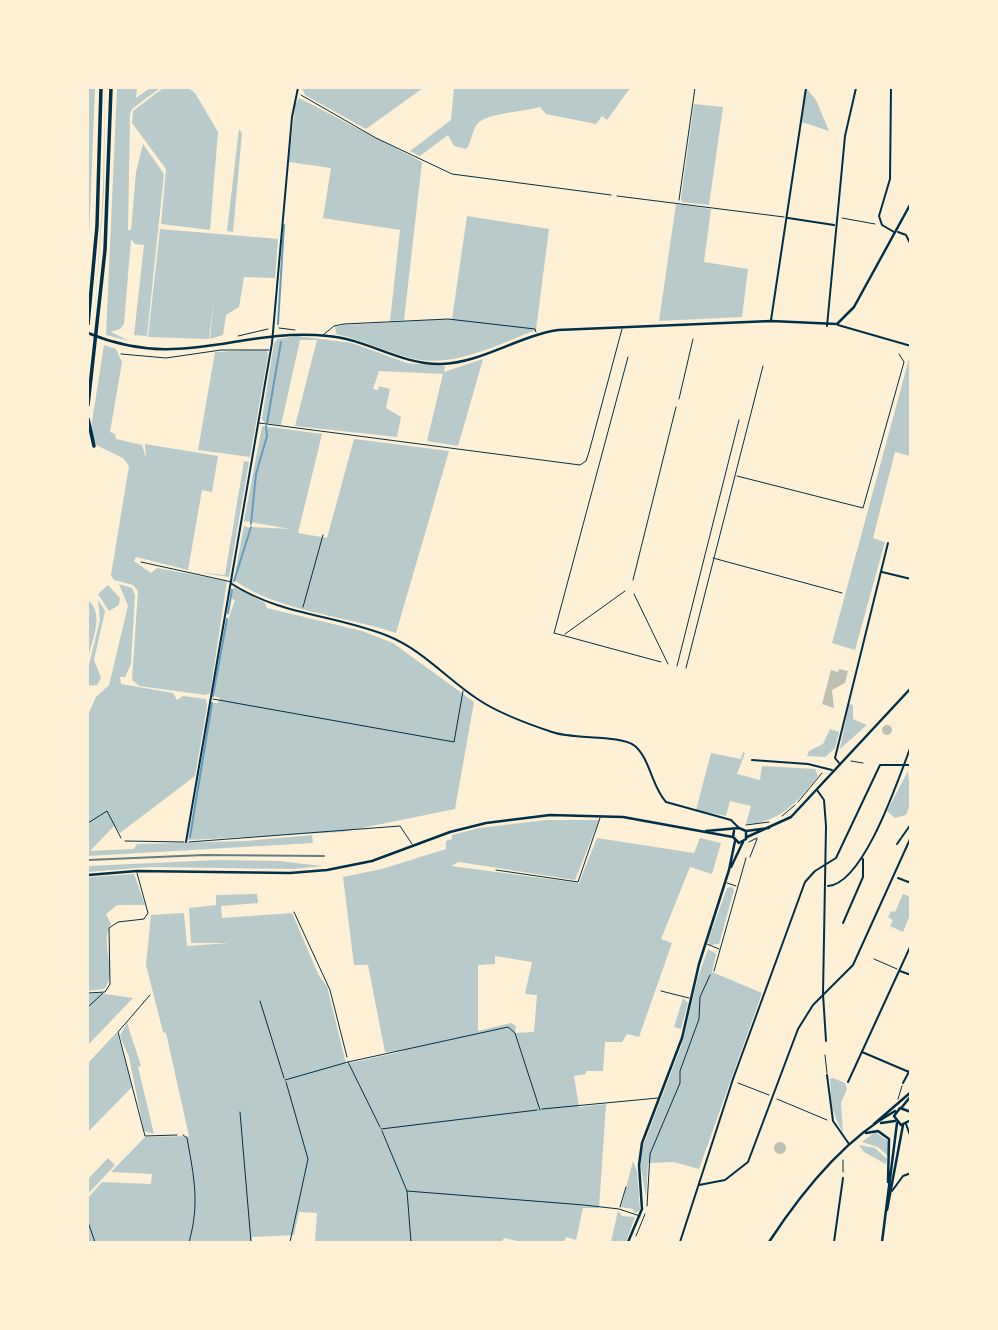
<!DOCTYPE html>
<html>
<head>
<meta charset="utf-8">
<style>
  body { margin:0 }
  #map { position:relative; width:998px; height:1330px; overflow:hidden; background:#fdf0d5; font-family:"Archivo Narrow",sans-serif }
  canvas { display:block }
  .frame { position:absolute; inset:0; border:89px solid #fdf0d5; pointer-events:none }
</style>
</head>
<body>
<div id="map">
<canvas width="998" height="1330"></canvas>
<div class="frame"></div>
</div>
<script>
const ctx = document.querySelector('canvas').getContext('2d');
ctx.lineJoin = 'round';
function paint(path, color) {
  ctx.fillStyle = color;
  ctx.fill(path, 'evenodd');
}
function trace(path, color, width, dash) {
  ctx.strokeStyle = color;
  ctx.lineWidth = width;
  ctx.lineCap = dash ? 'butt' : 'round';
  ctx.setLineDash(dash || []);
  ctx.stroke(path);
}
paint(new Path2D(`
  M88 88H95L88 262Z
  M105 88 104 191 94 325 103 191Z
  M117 88H137L136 98 150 88H160L132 109 130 114 128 230H131L136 172 143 144 164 174 147 336 134 335 144 245 135 244 131 239 124 324 120 329 111 332 129 341 106 335Z
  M163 88H188L195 93 218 132 210 230 161 224 166 169 132 123 133 111Z
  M302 88H423L366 129 305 95Z
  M454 88H630L607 120 602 116 596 124 546 114 540 107C525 111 486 114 478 123 471 131 473 141 466 149L454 146 448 135 420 156 410 151 451 120Z
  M806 88 816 100 829 131 802 122Z
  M299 98 422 162 404 320 390 321 400 230 323 218 331 168 289 162 295 105Z
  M694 104 723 107 709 205 682 202 681 198Z
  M239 129 242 133 233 232 227 231Z
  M676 204 711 209 704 262 748 269 742 317 659 321Z
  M467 216 549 229 536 330C496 345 453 369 410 358 385 351 362 340 336 334L335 327 344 325 452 319Z
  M160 229 278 239 275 278 244 277 239 307 226 315 223 335 210 339 214 298 209 339 148 337Z
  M297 336 352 343 407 363 445 366 444 372 483 359 458 446 427 441 443 374 379 371 373 389 378 390 379 386 390 389 386 408 401 417 397 437 295 426 317 340H300L281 425 265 423 262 419 274 343 278 339Z
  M104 345 116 349 122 362 110 432 115 434 116 439 142 445 146 458 145 444 218 456 212 492 202 490 188 570 136 557 134 561 151 573 157 568 227 581 210 693 206 695 139 686 132 680 138 591 133 585 114 580 111 575 129 466 123 458 96 445 91 428Z
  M257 350 267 351 268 355 250 457 198 450 215 352Z
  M910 355V456L895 452 873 538 885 542 855 650 832 643Z
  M262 426 322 434 298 533 327 538 354 439 449 451 396 633C343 615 279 612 234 580L244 526 250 528 246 541 252 527 290 529 244 521Z
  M244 461 249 462 229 577 196 572 225 575Z
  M119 584 132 588 135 595 131 664 125 677H120L121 684 173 693 177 700 183 696 206 699 207 706 195 776 120 833 114 826 90 851 134 849 137 844 246 841 312 835 313 843 88 856V715L96 697 109 685 128 606Z
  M108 585 120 598 119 605 109 611 98 594Z
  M234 587 265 603 267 608 362 631 393 643 474 702 455 809 342 832 188 840 211 703H218L220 698 214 696 227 623 235 600 230 598Z
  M88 600C105 614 92 640 88 658Z
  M98 600 105 611 94 660 101 678 97 685 88 686V668L100 620Z
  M849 704 853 705V719L867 725 840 749Z
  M830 729 839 732 835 748 825 757 807 756 809 751 823 744Z
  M743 752 745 753 737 774 760 780 762 766 815 769 818 776C798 801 780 823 746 824L751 806 730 801 726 816 696 810 711 753 741 759Z
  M908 771 911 803 906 815 895 818 887 811Z
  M546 820H599L575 880 459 862 451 866 579 883 597 838 694 853 700 838 721 843 712 874 690 867 661 939 672 943 639 1037 627 1034 622 1042H605L603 1071H586V1074L574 1076 579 1107 606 1104 599 1208H583L576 1240 566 1237 564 1242H521L504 1238 502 1242H315L317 1213 299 1212 294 1235 252 1237V1242H88V1198L102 1182 151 1184 152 1174 111 1172 145 1137 189 1136 166 1033 163 1032 146 965 151 915 184 913 187 946 230 943H191L189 908 216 905V895L257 894 258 903 221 906 222 918 292 913 319 976 327 986 346 1064 404 1051 385 1052 368 965H354L343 877 382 869 446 849V841L452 839V835L479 828ZM495 956 532 962 525 994 537 995 534 1032 515 1033 516 1026 511 1023 478 1031V965L495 964Z
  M218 860 278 861 323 866 294 869 149 867 88 872V866Z
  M134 874 145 905H117L106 914 111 924C98 944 120 972 104 989L88 991V877Z
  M732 887 734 890 719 944 710 945 708 941 727 888Z
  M903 894 911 897 910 915 903 932 890 926 893 920 888 917 891 911 895 912Z
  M708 949 716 954 712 972 762 993 699 1169 674 1162 648 1163 646 1197 640 1163 643 1146 682 1044 698 977Z
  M99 993 133 998 88 1045V994Z
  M683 998 688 1003 681 1029 674 1027Z
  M127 1023 141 1066 138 1067 154 1134 144 1131 129 1057 120 1036Z
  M117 1032 132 1087 88 1132V1063Z
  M833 1078 845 1083 847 1089 841 1103 843 1133C830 1107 832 1107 830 1079Z
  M875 1132 888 1141V1156L878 1147 862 1142Z
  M859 1145 875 1148 887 1159 886 1164 864 1152Z
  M108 1158 115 1165 88 1194V1179Z
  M633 1161 637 1171 640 1210 635 1213 633 1209 621 1207Z
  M618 1211 622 1216 635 1217 626 1242H611Z`), '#b9caca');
trace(new Path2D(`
  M278 324 284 225
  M267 423 281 342
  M251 524 256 474 267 436 266 426
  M234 581 251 527
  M228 613 232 590
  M213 696 227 619
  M190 837 212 703`), '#669bbc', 2);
paint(new Path2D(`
  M839 669 848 671 845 683 832 690 834 708 822 704 831 670 838 672Z
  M882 730a5 5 0 1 1 10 0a5 5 0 1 1-10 0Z
  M774 1148a6 6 0 1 1 12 0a6 6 0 1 1-12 0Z`), '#bec0b2');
trace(new Path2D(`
  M301 95 376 138 452 174 611 195
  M679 200 695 88
  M842 218 875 224
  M279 328 295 330
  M238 336 268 329
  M628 357 554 633 661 662
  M679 399 693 339
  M737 476 863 508 904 362 899 354
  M713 558 842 593
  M633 580 676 407
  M634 594 668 664
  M303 607 323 535
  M565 634 625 591
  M677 666 739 420
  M686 668 763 366
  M851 761 863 763
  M798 802 822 773
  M782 816 795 805
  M88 823 107 811 121 838
  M746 825 769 822
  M749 842 757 838
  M750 857 757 839
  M294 912 330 990 347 1057
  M150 995 118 1032 145 1136 177 1135
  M738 1083 769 1095
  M777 1099 827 1120
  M240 1112 251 1242
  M843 1172V1160
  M647 1206 650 1154 680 1083V1071L699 1019 700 997 710 975
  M88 1222 95 1242
  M636 1236 645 1214`), '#003049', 1);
trace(new Path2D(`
  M617 196 784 217
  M323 335 334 326 344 324 448 319 535 329 536 332
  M121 354 166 358 221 350H269
  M259 423 580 465 586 461 589 452 622 329
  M141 562 232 582
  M213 699 454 742 463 691
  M125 841 184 842
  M189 842 400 826 412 844
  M496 870 578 882 600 818
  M727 883 736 886
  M707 944 719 949
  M874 959 897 969
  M714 971 746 858
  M661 991 689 998
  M88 993 105 992 110 984 109 928 118 922 144 919 148 913 137 873
  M260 1001 284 1078
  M88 1007 103 993
  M825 1055 827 1073
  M348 1062 380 1127
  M285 1080 348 1062 508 1027 515 1033 540 1110
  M286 1082 308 1159 290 1242
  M898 1099 902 1086
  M542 1109 658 1098
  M381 1129 537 1110
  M382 1131 407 1191 411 1242
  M183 1135 187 1138C194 1177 200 1204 189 1242
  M407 1191 584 1205 619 1209 640 1216
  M620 1207 626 1187`), '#003049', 1);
trace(new Path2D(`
  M891 88 890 179 879 216 882 225 894 232
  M788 218 834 225
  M898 232 906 235 911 245
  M771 320 806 88
  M838 325 911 346
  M827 326 845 136 856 88
  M882 572 911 579
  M232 584C280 615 336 615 388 636 423 650 448 680 479 700 500 714 528 724 552 732 573 740 620 734 635 746 650 759 652 787 666 802L731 820 739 828
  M752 760 808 764 832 770
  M839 763 835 758 888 543
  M817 790 824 800 826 826 823 994 826 1041
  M186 842 272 343 292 117 298 88
  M897 844 911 824
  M898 878 911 883
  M828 886C864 884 899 777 911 746
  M843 923 863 877V859
  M900 971 911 975
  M862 1052 909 1072
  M827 1075 833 1121 849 1144
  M848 1082 911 945
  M903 1083 911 1068
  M906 1124 911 1138
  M699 1185 725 1180 748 1162 798 1029 813 1005 853 965 911 837
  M892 1191 903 1176 911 1173
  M680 1242 733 1079 805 882 815 871 836 858 880 765H911
  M834 1242 843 1178`), '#003049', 2);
trace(new Path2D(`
  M731 867 743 842
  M628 1242 642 1209 639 1165 642 1143 682 1038 699 964 729 870 735 841`), '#003049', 2.5);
trace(new Path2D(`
  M88 333C182 372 238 327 328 336 367 339 401 365 441 364 481 363 518 336 558 330L771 321 837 324 854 307 911 203
  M706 831 739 828 746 831
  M734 831 733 837 739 843 746 839V831
  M746 831 769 828
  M747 837 791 817 911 688
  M88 875 137 871 290 873 327 870 372 861 450 832 486 823 550 815 623 817 733 837`), '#003049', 2.5);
trace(new Path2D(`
  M902 1107 911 1096
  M911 1112 900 1108 894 1116 901 1125 911 1120
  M881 1123 895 1121
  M874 1124 911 1092
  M866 1133 878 1131 889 1139 888 1182
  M887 1210 903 1125
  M769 1242C801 1193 843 1140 895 1111
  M882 1242 897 1123`), '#003049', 2.5);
trace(new Path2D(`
  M88 324 97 226 101 88
  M88 405 105 250 111 88
  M88 419 94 446`), '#003049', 3.5);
trace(new Path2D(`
  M88 860 204 855 324 856`), '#657d81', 2);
</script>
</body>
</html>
